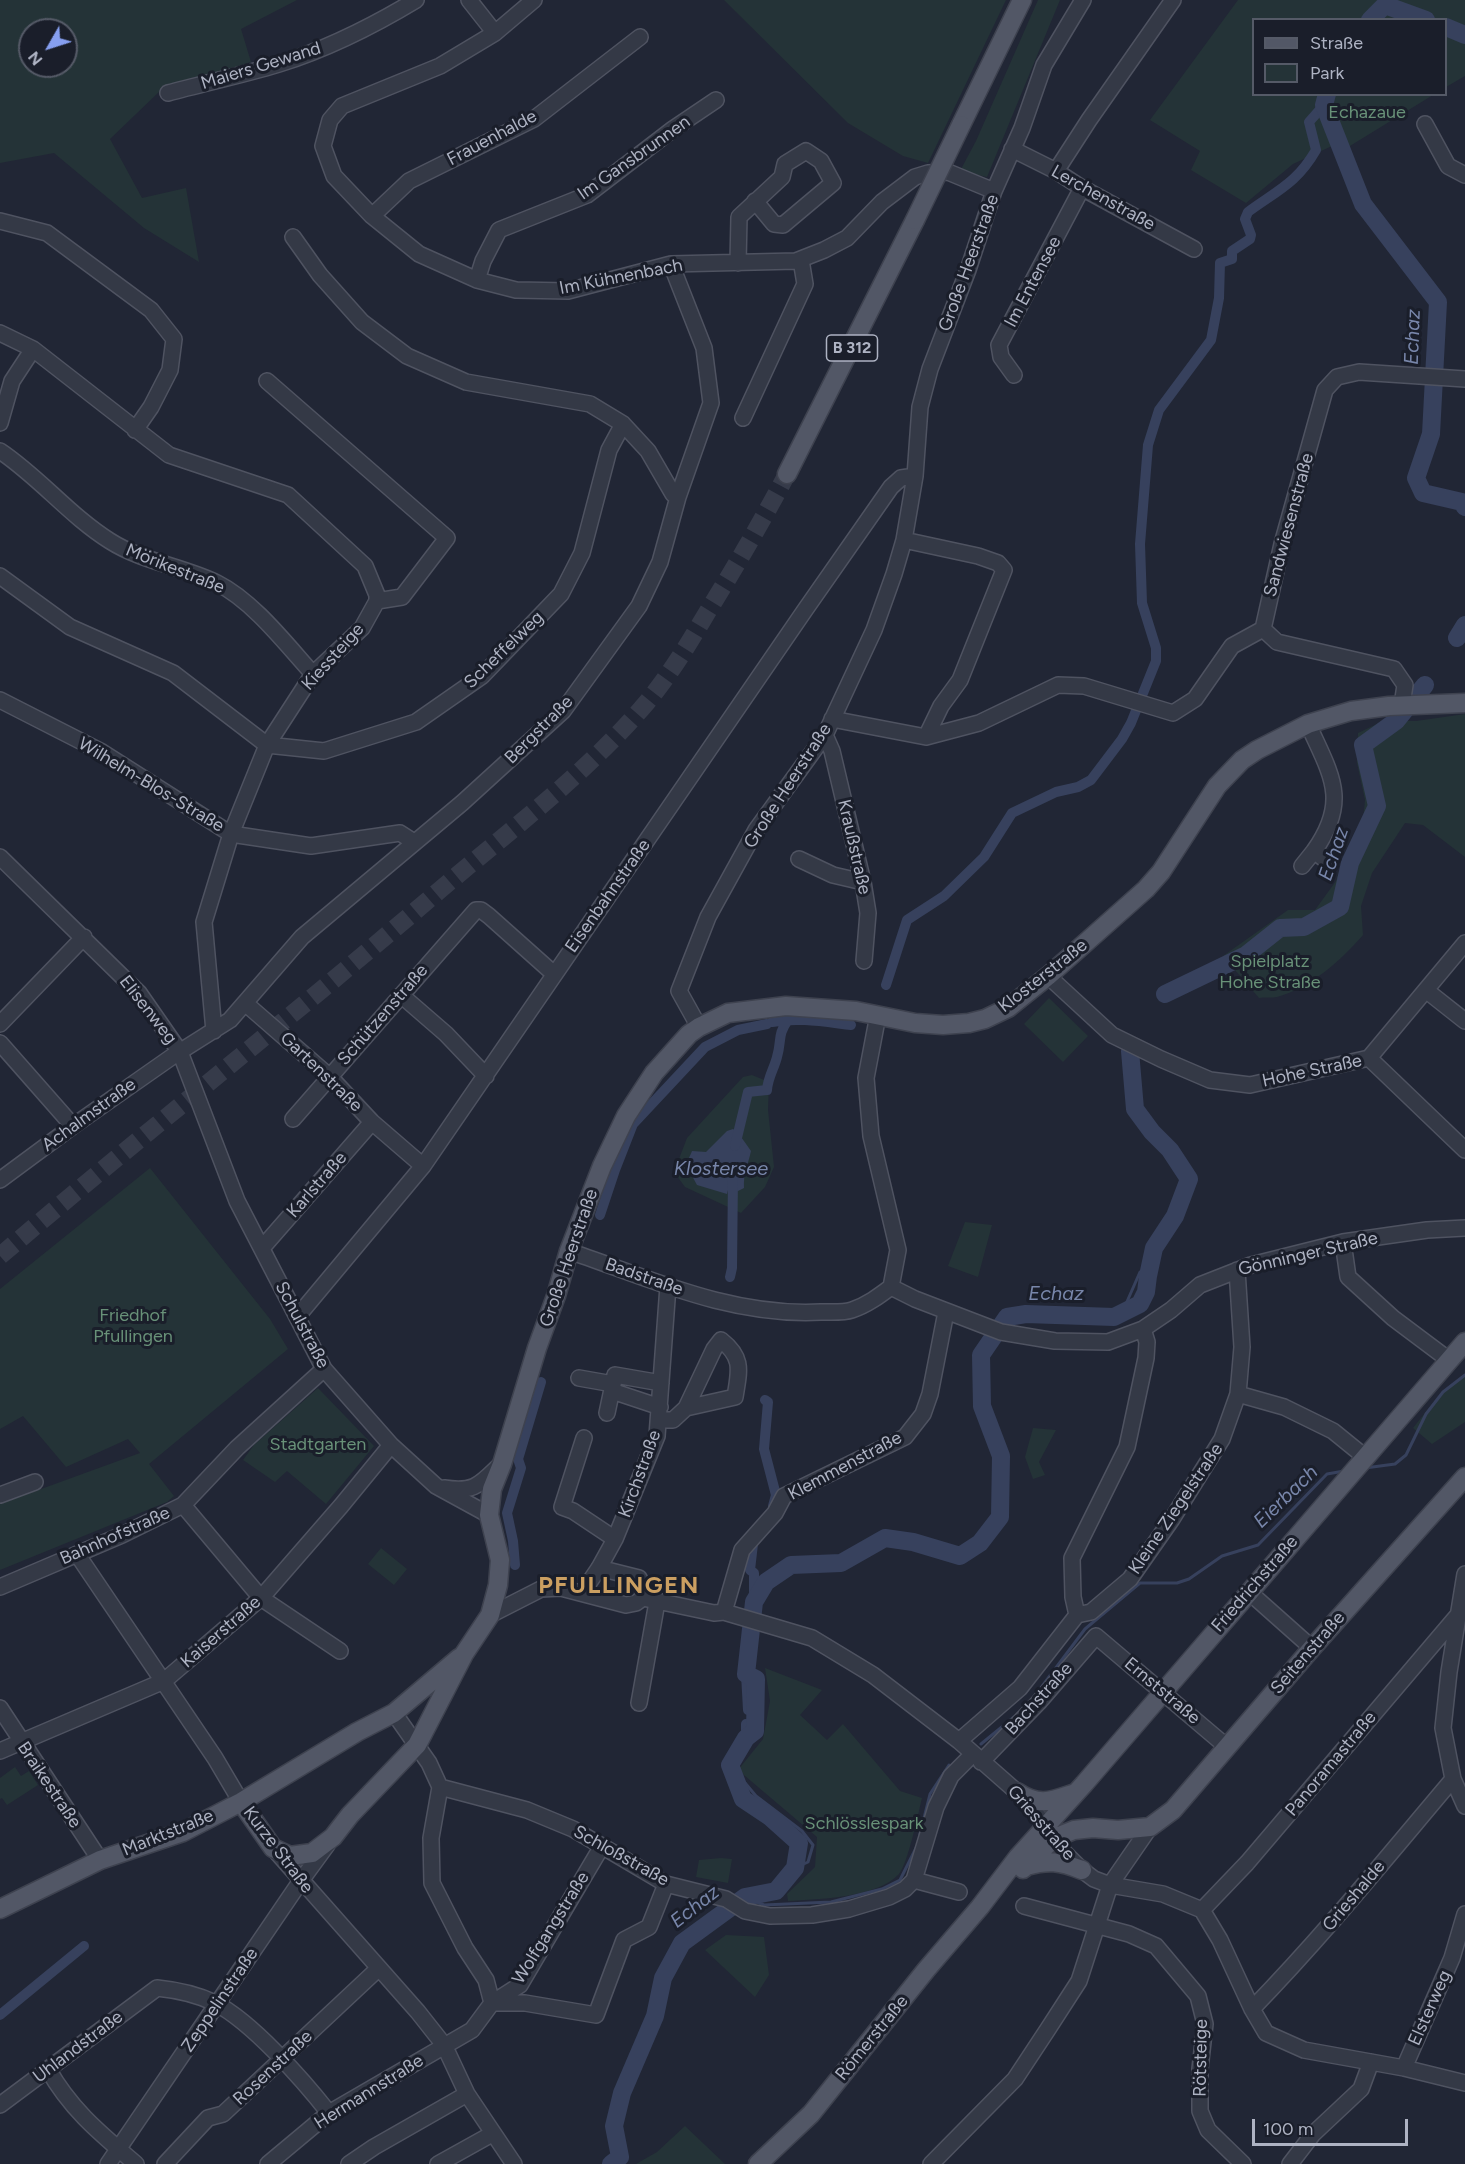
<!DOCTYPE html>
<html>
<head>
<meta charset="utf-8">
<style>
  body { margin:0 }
  #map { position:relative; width:1465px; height:2164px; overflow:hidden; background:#212635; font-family:Figtree,sans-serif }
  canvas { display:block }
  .legend { position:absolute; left:1252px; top:18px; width:195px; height:78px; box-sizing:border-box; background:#1a1e2a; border:2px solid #555a67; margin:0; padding:8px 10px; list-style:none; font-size:18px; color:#aeb3c3 }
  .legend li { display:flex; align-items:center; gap:12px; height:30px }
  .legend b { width:30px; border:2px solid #555a67 }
  .north { position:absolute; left:18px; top:18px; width:60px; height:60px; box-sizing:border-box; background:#1a1e2a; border:2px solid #555a67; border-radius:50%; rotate:231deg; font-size:16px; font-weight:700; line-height:24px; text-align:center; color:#aeb3c3 }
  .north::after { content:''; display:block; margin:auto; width:21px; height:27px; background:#869ff0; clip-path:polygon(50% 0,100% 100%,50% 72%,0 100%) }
  .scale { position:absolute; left:1252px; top:2119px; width:156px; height:27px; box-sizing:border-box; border:3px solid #aeb3c3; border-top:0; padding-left:8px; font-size:18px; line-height:21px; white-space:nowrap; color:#aeb3c3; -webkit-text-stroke:4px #1a1e2a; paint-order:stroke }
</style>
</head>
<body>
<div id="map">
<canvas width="1465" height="2164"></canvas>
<ul class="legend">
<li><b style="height:8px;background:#525766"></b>Straße</li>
<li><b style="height:16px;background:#243337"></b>Park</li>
</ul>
<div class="north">N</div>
<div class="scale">100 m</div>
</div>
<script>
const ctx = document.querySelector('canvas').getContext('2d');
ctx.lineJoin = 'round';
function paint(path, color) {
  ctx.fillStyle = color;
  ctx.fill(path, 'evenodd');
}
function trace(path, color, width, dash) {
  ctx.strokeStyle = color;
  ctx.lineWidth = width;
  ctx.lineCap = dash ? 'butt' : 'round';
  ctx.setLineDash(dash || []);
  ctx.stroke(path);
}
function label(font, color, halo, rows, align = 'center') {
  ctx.font = font + ' Figtree,sans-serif';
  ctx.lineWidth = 6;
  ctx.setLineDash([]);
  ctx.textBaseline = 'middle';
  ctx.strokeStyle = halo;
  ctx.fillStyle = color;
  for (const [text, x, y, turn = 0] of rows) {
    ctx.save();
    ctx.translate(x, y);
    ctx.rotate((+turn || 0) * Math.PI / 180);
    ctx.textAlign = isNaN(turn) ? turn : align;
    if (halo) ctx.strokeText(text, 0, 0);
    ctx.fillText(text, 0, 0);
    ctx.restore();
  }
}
paint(new Path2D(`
  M0 0H297L241 29 251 62 160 91 110 139 142 198 186 188 199 262 144 228 54 153 0 163ZM30 30H66V66H30Z
  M724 0H1006L928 163 903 156 848 123Z
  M1038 0H1060L987 177 960 171 976 141Z
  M1238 0H1465V76L1446 87V20H1254V94L1433 95 1345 149V140L1293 164 1246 203 1191 170 1200 151 1150 120Z
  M1465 714V857L1423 825 1405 823 1372 873 1361 906 1363 935C1341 960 1311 988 1277 997 1272 998 1264 997 1259 998L1223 956 1288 910H1315L1336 881 1344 858 1358 841 1363 821 1365 800 1357 763 1358 733 1383 721H1416Z
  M1049 998 1088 1036 1063 1062 1024 1024Z
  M752 1075 769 1082 768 1110 774 1167 765 1187 741 1213 685 1187 674 1172 687 1138 743 1077Z
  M150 1168 270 1319 288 1349 149 1464 174 1496 167 1502 0 1570V1504L140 1453 128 1439 66 1467 23 1416 0 1429V1289Z
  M965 1222 992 1225 978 1277 948 1266Z
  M1465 1374V1422L1432 1444 1413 1428 1436 1399Z
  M318 1388 374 1446 326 1504 287 1471 275 1482 243 1460 254 1445Z
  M1033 1428 1056 1430 1039 1462 1045 1475 1033 1479 1025 1457Z
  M381 1548 407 1569 394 1585 368 1564Z
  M765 1668 822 1690 800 1715 827 1740 843 1724 900 1791 922 1798C918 1814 908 1863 899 1874 877 1898 819 1899 788 1901L787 1894 815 1867 817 1837 738 1770 763 1739 770 1701Z
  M15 1767 21 1776 29 1771 38 1785 7 1805 2 1798 0 1799V1778Z
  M721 1858 732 1859 728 1883 696 1877 699 1860Z
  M726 1935 764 1937 769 1975 755 1997 705 1950Z
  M685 2126 725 2164H636L657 2152Z`), '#243337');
paint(new Path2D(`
  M733 1129 739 1134 751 1151C748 1165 743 1174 744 1188L738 1191 728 1190 727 1194 697 1185 691 1174 686 1177C681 1168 689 1160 692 1151L706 1152 727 1131Z`), '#37415d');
trace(new Path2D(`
  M1383 0 1385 5
  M1122 1313 1140 1272 1150 1267
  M1365 1468 1395 1464 1406 1455 1426 1414 1443 1392 1465 1375
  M1037 1693 1085 1629 1140 1583H1177L1189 1579 1222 1556 1258 1545 1327 1474 1344 1471
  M981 1744 1014 1717
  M730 1765 756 1796 802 1831 813 1845 808 1862 795 1868
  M920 1834 930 1794 949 1765
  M745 1897 764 1905 831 1902 882 1889 900 1880 917 1846`), '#37415d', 3);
trace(new Path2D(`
  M886 985 907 920 944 896 984 857 1012 813 1056 792 1078 787 1091 780 1122 739 1131 723 1156 661V648L1142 603 1140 544 1148 445 1159 410 1211 340 1219 298 1220 263 1232 259V251L1250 239 1251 235 1245 219 1248 212C1278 190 1297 183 1316 150L1309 122 1324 105
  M772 1022C798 1017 825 1022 851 1025
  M735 1146 748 1092 767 1090C768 1077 774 1069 777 1057 782 1040 777 1035 788 1020
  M600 1215 615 1170 633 1124 705 1047 738 1030 767 1024
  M730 1277 732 1268 733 1177
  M765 1400 768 1402 764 1449 776 1495 773 1506
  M753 1544 750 1570 754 1573V1602
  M515 1565 513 1541 507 1513 521 1468 518 1459 541 1382
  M746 1674 748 1710
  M746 1738V1724
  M0 2015 84 1946`), '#37415d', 10);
trace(new Path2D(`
  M1370 20 1385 5 1426 20
  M1446 27 1465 35
  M1327 94 1324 105 1363 204 1438 302 1431 434 1416 478 1423 493 1462 502 1465 507
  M1457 638 1465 625
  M1165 994 1246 955 1280 928 1304 927 1340 907 1350 863 1377 806 1363 745 1396 721 1425 685
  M611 2164 620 2157 614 2126 622 2093 655 2016 663 1978 682 1943 745 1897 776 1891 795 1868 799 1843 770 1817 743 1799 730 1765 746 1738 755 1731 756 1679 746 1674 754 1602 766 1582 791 1565 841 1563 885 1538 913 1542 960 1556 980 1543 1000 1517 1001 1456 982 1406 981 1355 1007 1317 1026 1314 1114 1317 1140 1304 1146 1292 1148 1276 1154 1248 1175 1216 1189 1179 1170 1150 1152 1132 1135 1109 1130 1051`), '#37415d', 18);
trace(new Path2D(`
  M0 1256C145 1132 296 1014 441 889 509 831 583 776 642 708 668 678 688 645 708 611 736 566 762 521 787 474`), '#363b4a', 18, [18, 9]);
const minor = new Path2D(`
  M469 0 495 33
  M534 0 495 33 440 66 342 106 330 120 323 146 334 176 372 216 419 254 477 280 516 290 568 291 671 264 796 261 824 250 847 238 882 202 915 177 928 173 948 172 994 191
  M168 93C205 83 243 75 279 64 327 49 373 26 416 0
  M1425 124 1448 166 1465 175
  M1012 149 1056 171 1082 188 1194 249
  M1056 171 1089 120 1173 0
  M372 216 409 181 534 119 640 37
  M0 221 47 233 151 310 174 339 170 370 151 407 135 430
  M293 237 320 275 362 322 407 356 466 382 590 404 623 424 648 451 673 494 678 497
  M738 263 739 217 782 177 785 164 806 151 821 161 833 183 783 225 774 224 755 201
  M477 280 483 261 499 230 587 195 673 129 716 100
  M0 333 33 349 169 455 288 495 365 566 377 595V601
  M1014 375 1001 357 999 345 1082 188
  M743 418 805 284 801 260
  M0 423 12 381 33 349
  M0 451C39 477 70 516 110 541 143 562 182 566 217 583 253 601 286 644 313 674
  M904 540 978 556 998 563 1004 570 960 680 941 706 926 737
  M0 576 70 627 173 673 267 745 324 751 416 722 482 676 561 594 582 553 609 450 623 424
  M0 700 102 752 231 834 311 846 400 833 414 842
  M1402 705 1405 685 1394 669 1277 642 1263 629 1282 544 1325 390 1337 377 1359 372 1465 379
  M832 719 926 737 979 723 1058 685 1084 686 1173 713 1195 699 1232 646 1263 629
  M1308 724C1331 775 1350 800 1314 851L1327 861
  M825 735 832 751 863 882 868 913 864 961
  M0 857 139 993 180 1052 237 1201 324 1369 391 1445 436 1486 489 1515
  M799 859 833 875 863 882
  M1302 866 1314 851
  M1048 976 1112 1035 1161 1059 1210 1080 1250 1085 1369 1058 1465 1150
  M1427 991 1465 1021
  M401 995 446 1034 486 1076
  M245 1003 330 1077 372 1122 423 1166
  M0 1024 84 937
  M699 1027 679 991 708 917 756 830 825 735 874 630 894 574 904 540 915 476 920 407 930 369 968 270 994 191 1022 128 1044 65 1083 0
  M214 1031 204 922 231 834 267 745 313 674 362 628 377 601 402 597 447 538 267 381
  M0 1043 73 1126
  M1369 1058 1465 943
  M293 1119 476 910H481L489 916 554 974
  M0 1180 73 1126 173 1056 230 1020 302 937 462 803 563 711 639 606 660 562 678 497 711 403 704 348 671 264
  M1343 1242 1348 1277 1393 1318 1449 1360
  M262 1248 372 1122
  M569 1251C651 1279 732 1317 821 1312 831 1312 843 1313 852 1310 867 1305 879 1296 891 1287L898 1250 871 1136 866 1078 878 1015
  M891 1287 915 1299 1001 1332 1055 1341 1108 1342 1143 1329 1171 1310 1200 1285 1251 1265 1343 1242 1427 1230 1465 1228
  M297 1317 423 1166 805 610 891 487 901 478 915 476
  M579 1378 613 1384
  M612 1391 660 1407
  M1238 1394 1284 1407 1333 1431 1365 1457
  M607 1413 615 1375 661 1383
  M659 1420H673L686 1408 714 1349 721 1340C744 1358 739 1371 735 1397L686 1408
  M584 1438 562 1507 573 1511 615 1539
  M444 1488C475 1493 480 1484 501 1464
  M0 1495 35 1482
  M183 1505 261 1598 340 1651
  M77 1554 215 1758 241 1802
  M599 1568 639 1578 644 1588 643 1598
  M1465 1574 1449 1672 1443 1728 1453 1779 1465 1806
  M0 1587 122 1535 183 1505 237 1448 324 1369
  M1249 1592 1312 1648
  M582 1593 599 1568 615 1539 657 1436 668 1286
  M724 1612 742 1550 775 1513 784 1496 905 1437 923 1414 930 1394 946 1312
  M490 1615 541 1589 561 1588 626 1605 636 1603 643 1598 714 1613 724 1612 812 1638 873 1675 959 1741 1017 1792 1034 1811 1064 1852 1082 1870 1094 1879 1110 1885 1163 1894 1202 1910 1220 1940 1252 2009 1266 2033 1304 2050 1404 2068 1465 2083
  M1077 1615 1091 1612 1130 1579 1172 1519 1222 1439 1238 1394 1242 1347 1237 1270
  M1077 1615 1073 1597 1072 1558 1127 1447 1146 1358 1147 1342 1143 1329
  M639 1703 657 1602
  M0 1708 100 1860
  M394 1713 429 1763 440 1787
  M959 1741 1020 1688 1077 1615
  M0 1751 164 1681 261 1598 341 1506 391 1445
  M981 1762 1039 1702 1096 1636 1227 1747
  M440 1787 527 1810 573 1829 666 1884 726 1899 745 1911 770 1916 812 1915 849 1909 889 1897 905 1889 914 1880 936 1807 951 1776 972 1755
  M440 1787 431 1838 432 1883 465 1948 486 1980 492 2003
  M273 1848 418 2012 444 2045 467 2094 514 2164
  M914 1880 959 1892
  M1024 1906 1129 1934 1156 1946 1198 1996 1205 2024 1200 2069V2111L1208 2130 1243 2164
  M1202 1910 1247 1863 1457 1616
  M492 2003H525L596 2015 624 1940 649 1927 666 1884
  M1252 2009C1323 1936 1387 1857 1453 1779
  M1404 2068 1452 1958 1465 1914
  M48 2069C71 2110 101 2134 136 2164
  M0 2105 157 1988C177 1990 196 1994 215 2003 252 2022 303 2080 329 2113
  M108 2164 300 1882 327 1845
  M165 2164 208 2118 223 2114 379 1968
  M268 2164 329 2113 472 2030 492 2003 520 1985 602 1846
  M349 2164 374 2147 467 2094
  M438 2164 492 2134
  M931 2164 1015 2079 1048 2029 1079 1981 1110 1885 1150 1827
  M1290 2164 1313 2134 1361 2089 1371 2062`);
const major = new Path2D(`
  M961 125 1022 0
  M787 474 915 220
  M1017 1792C1040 1807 1051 1801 1075 1793
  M241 1802 273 1848 290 1856 312 1853 333 1837 350 1815 417 1745 464 1654 490 1615 498 1585 500 1560 489 1515 492 1489 502 1464 537 1348 556 1296 569 1251 602 1166 626 1116 654 1073 689 1034 699 1027 728 1013 786 1006 856 1011 915 1023 943 1025 969 1023 985 1019 1008 1008 1048 976 1146 889 1161 872 1217 786 1242 760 1257 750 1308 724 1351 711 1389 706 1465 703
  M1026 1866C1049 1860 1059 1861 1082 1870
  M1023 1869 1054 1838 1074 1830 1093 1828 1118 1830 1150 1827 1173 1810 1312 1648 1465 1477
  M0 1909 100 1860 183 1832 241 1802 357 1732 394 1713 459 1658
  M758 2164 811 2114 926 1970 980 1907 1018 1857 1084 1784 1465 1342`);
trace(minor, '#4f5361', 18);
trace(major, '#3e424f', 21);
trace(minor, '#343946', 15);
trace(major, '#525766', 18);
const majorBridge = new Path2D(`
  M915 220 961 125`);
trace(majorBridge, '#3e424f', 21, []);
trace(majorBridge, '#525766', 18);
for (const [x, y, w] of [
  [852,348,51]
]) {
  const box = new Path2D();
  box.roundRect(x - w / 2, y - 13, w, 26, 4.5);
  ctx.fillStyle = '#1a1e2a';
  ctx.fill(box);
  trace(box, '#aeb3c3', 1.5);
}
label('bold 16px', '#aeb3c3', null, [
  ["B 312",852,348]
]);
label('18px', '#aeb3c3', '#1a1e2a', [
  ["Maiers Gewand",261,66,-17],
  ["Frauenhalde",492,138,-28],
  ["Im Gansbrunnen",634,158,-35],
  ["Lerchenstraße",1103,198,29],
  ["Große Heerstraße",969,263,-70],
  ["Im Kühnenbach",621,277,-11],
  ["Im Entensee",1033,282,-62],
  ["Sandwiesenstraße",1289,525,-75],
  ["Mörikestraße",175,569,22],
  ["Scheffelweg",504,650,-44],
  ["Kiessteige",333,657,-48],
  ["Bergstraße",539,730,-45],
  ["Wilhelm-Blos-Straße",151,785,31],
  ["Große Heerstraße",788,786,-57],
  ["Kraußstraße",854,847,77],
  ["Eisenbahnstraße",608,896,-55],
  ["Klosterstraße",1043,976,-38],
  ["Elisenweg",148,1010,52],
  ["Schützenstraße",383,1015,-49],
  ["Hohe Straße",1312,1071,-12],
  ["Gartenstraße",321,1072,44],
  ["Achalmstraße",89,1115,-36],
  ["Karlstraße",317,1185,-49],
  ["Gönninger Straße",1308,1254,-13],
  ["Große Heerstraße",569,1258,-71],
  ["Badstraße",644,1277,19],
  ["Schulstraße",302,1325,62],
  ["Klemmenstraße",845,1466,-28],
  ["Kirchstraße",640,1474,-70],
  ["Kleine Ziegelstraße",1176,1509,-56],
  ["Bahnhofstraße",115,1536,-24],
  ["Friedrichstraße",1255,1584,-49],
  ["Kaiserstraße",221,1632,-41],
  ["Seitenstraße",1308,1653,-49],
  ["Ernststraße",1162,1691,40],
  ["Bachstraße",1039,1699,-48],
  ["Panoramastraße",1331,1764,-50],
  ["Braikestraße",49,1785,56],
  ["Griesstraße",1041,1823,49],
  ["Marktstraße",168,1833,-22],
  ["Kurze Straße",278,1850,53],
  ["Schloßstraße",621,1856,29],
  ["Grieshalde",1354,1896,-50],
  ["Wolfgangstraße",551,1928,-58],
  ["Zeppelinstraße",220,2000,-56],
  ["Elsterweg",1430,2008,-66],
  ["Römerstraße",872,2038,-51],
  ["Uhlandstraße",78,2047,-37],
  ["Rötsteige",1201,2058,-89],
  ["Rosenstraße",273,2068,-43],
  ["Hermannstraße",369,2092,-32]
]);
label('18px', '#689178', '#1a1e2a', [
  ["Echazaue",1367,113],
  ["Spielplatz",1270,962],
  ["Hohe Straße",1270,983],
  ["Friedhof",133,1316],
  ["Pfullingen",133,1337],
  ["Stadtgarten",318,1445],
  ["Schlösslespark",864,1824]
]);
label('italic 20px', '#7886aa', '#1a1e2a', [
  ["Echaz",1413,337,-88],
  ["Echaz",1334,854,-71],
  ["Klostersee",721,1169],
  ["Echaz",1056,1294],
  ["Eierbach",1286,1497,-44],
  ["Echaz",695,1907,-38]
]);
ctx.letterSpacing = '1.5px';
label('bold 24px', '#cb9f61', '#1a1e2a', [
  ["PFULLINGEN",619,1586]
]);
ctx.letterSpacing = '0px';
</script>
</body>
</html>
